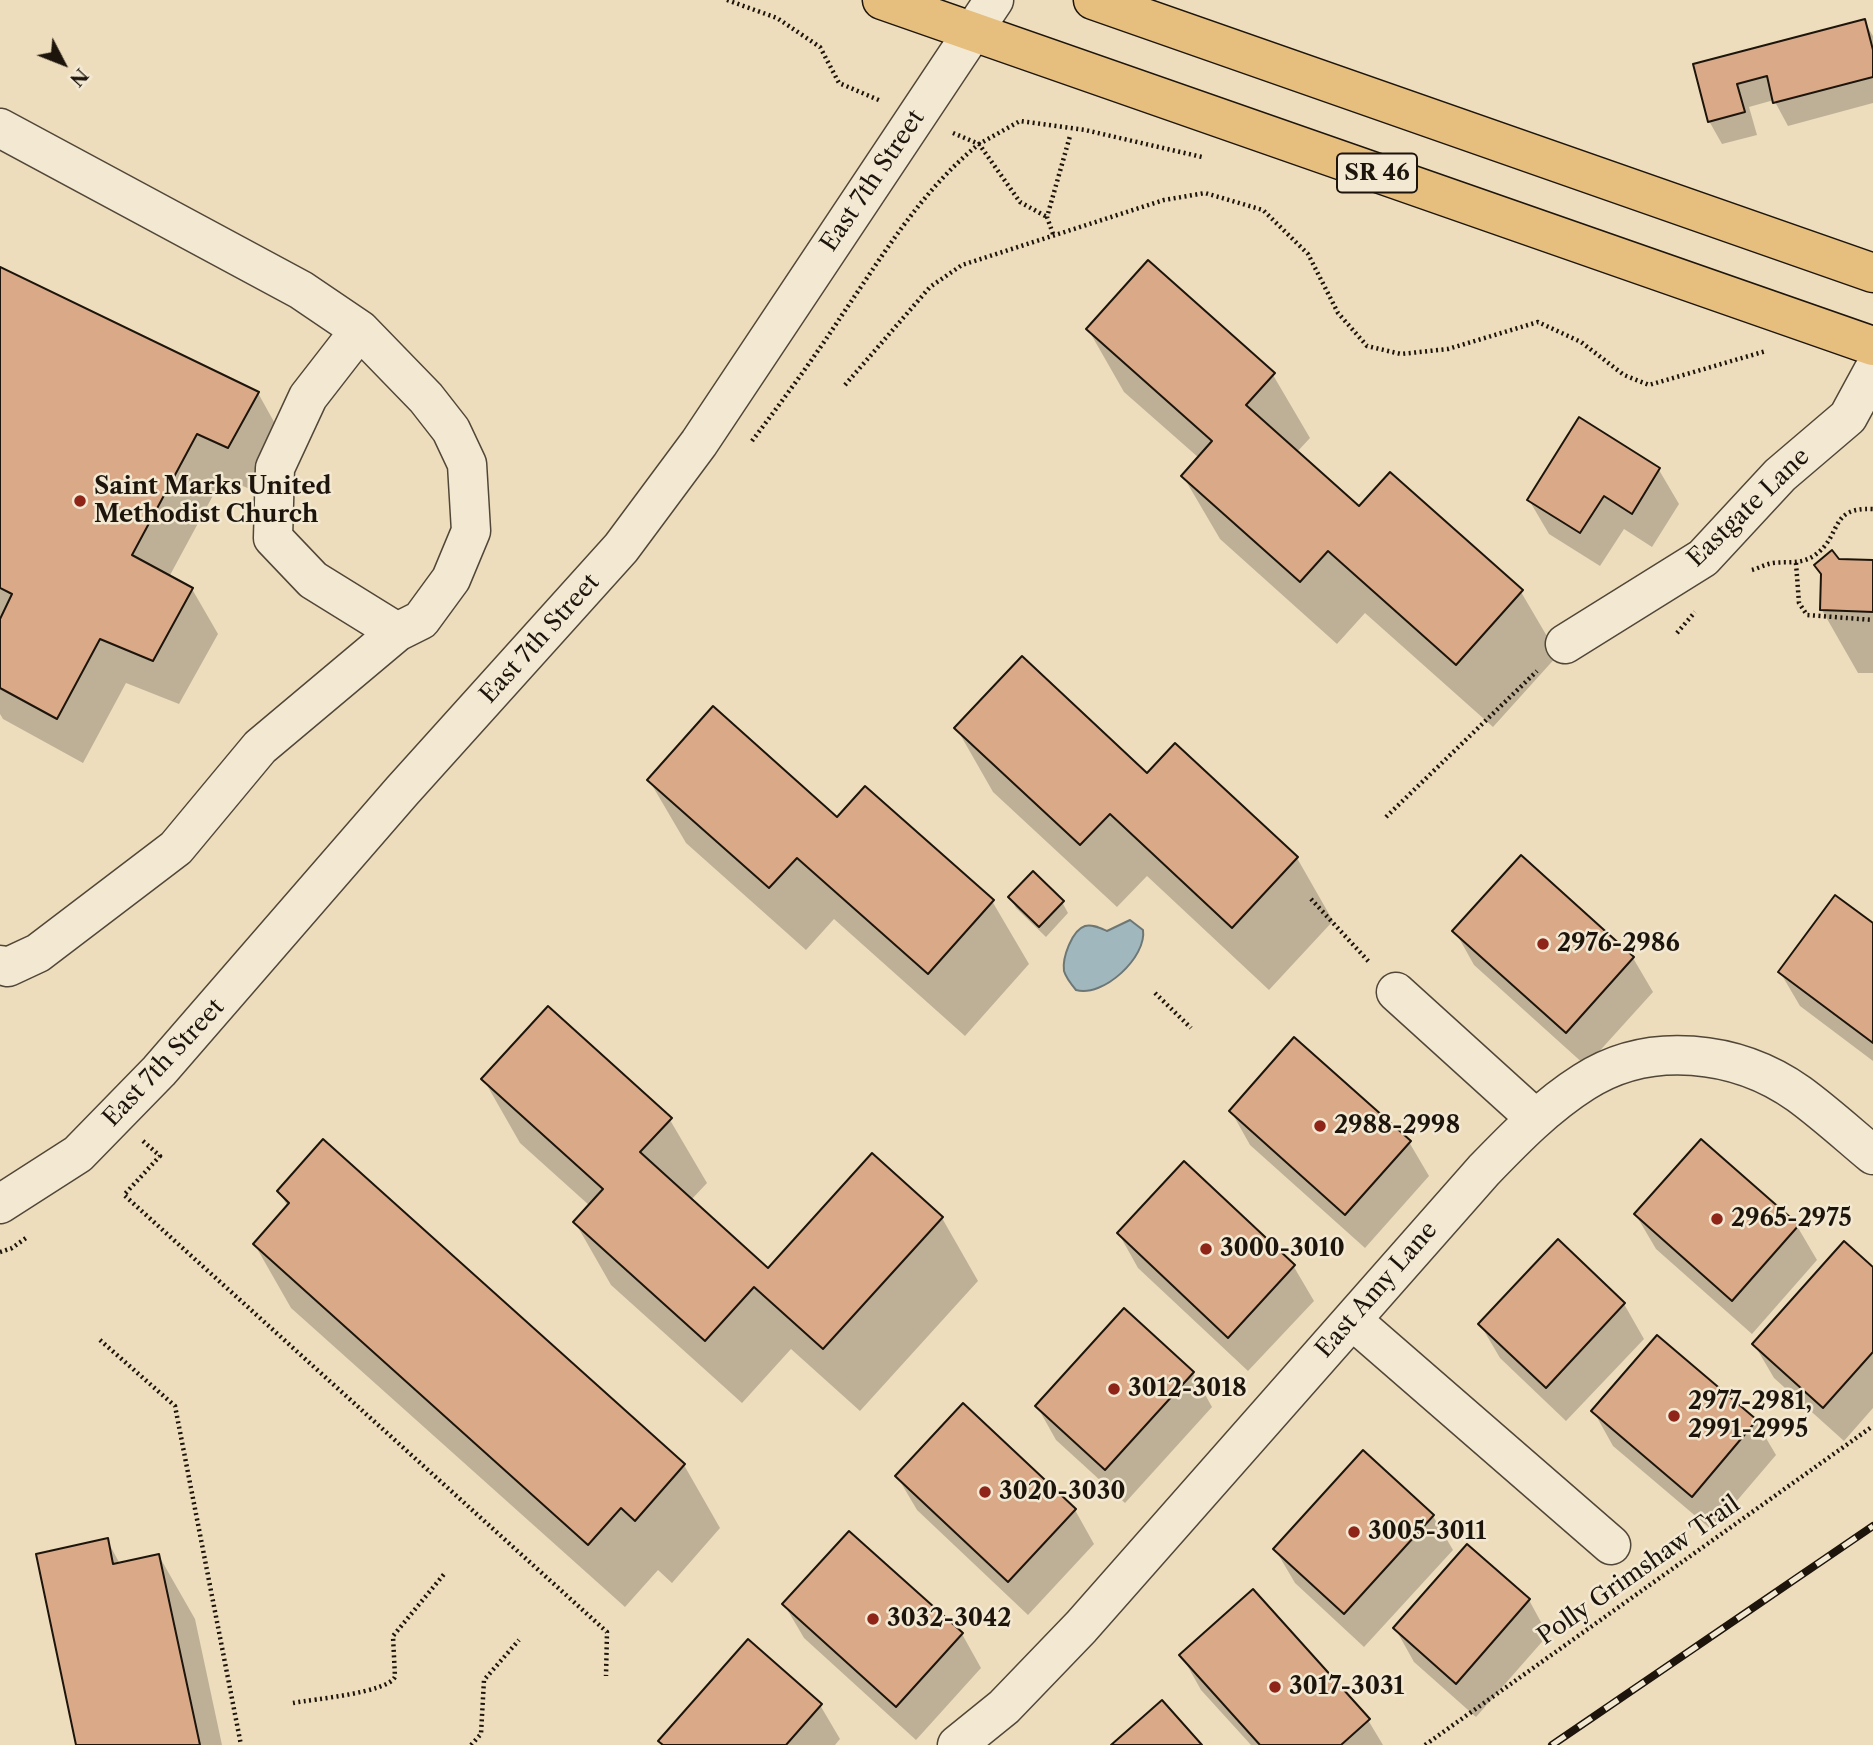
<!DOCTYPE html>
<html>
<head>
<meta charset="utf-8">
<style>
  body { margin:0 }
  #map { position:relative; width:1873px; height:1745px; overflow:hidden; background:#edddbc; font-family:"Libre Caslon Text",serif }
  canvas { display:block }
  .north { position:absolute; left:28px; top:28px; width:70px; height:70px; -webkit-text-stroke:5px #f3e9d3; paint-order:stroke; rotate:132deg; font-size:19px; font-weight:700; line-height:28px; text-align:center; color:#1d150c }
  .north::after { content:''; display:block; margin:auto; width:24px; height:32px; background:#1d150c; clip-path:polygon(50% 0,100% 100%,50% 72%,0 100%) }
</style>
</head>
<body>
<div id="map">
<canvas width="1873" height="1745"></canvas>
<div class="north">N</div>
</div>
<script>
const ctx = document.querySelector('canvas').getContext('2d');
ctx.lineJoin = 'round';
function paint(path, color) {
  ctx.fillStyle = color;
  ctx.fill(path, 'evenodd');
}
function trace(path, color, width, dash) {
  ctx.strokeStyle = color;
  ctx.lineWidth = width;
  ctx.lineCap = dash ? 'butt' : 'round';
  ctx.setLineDash(dash || []);
  ctx.stroke(path);
}
function label(font, color, halo, rows, align = 'center') {
  ctx.font = font + ' "Libre Caslon Text",serif';
  ctx.lineWidth = 5;
  ctx.setLineDash([]);
  ctx.textBaseline = 'middle';
  ctx.strokeStyle = halo;
  ctx.fillStyle = color;
  for (const [text, x, y, turn = 0] of rows) {
    ctx.save();
    ctx.translate(x, y);
    ctx.rotate((+turn || 0) * Math.PI / 180);
    ctx.textAlign = isNaN(turn) ? turn : align;
    if (halo) ctx.strokeText(text, 0, 0);
    ctx.fillText(text, 0, 0);
    ctx.restore();
  }
}
const water = new Path2D(`
  M1130 920 1143 930C1147 957 1103 998 1076 990 1071 984 1066 978 1064 971 1062 958 1072 930 1085 926 1092 924 1100 928 1107 931Z`);
paint(water, '#a0b8bd');
trace(water, '#6c7776', 2);
paint(new Path2D(`
  M1864 21 1873 36V103L1788 126 1774 100 1749 107 1757 135 1722 144 1709 121 1695 66Z
  M0 269 258 393 283 438 254 491 223 477 169 577 192 589 218 634 179 704 126 683 83 763 3 719 0 714Z
  M1088 329 1273 375 1310 438 1297 452 1360 508 1521 592 1558 655 1493 727 1365 613 1337 644 1220 539 1183 476 1199 458 1124 392Z
  M1580 420 1659 470 1679 504 1652 547 1624 529 1600 566 1549 534 1529 500Z
  M1838 561 1873 562V673H1858L1822 610 1823 577 1816 566Z
  M957 729 1147 776 1297 858 1333 921 1269 990 1147 876 1117 907 993 792Z
  M649 780 837 820 992 901 1029 964 965 1036 834 919 806 950 686 843Z
  M1521 857 1633 958 1653 992 1586 1066 1474 965 1455 931Z
  M1010 897 1062 902 1068 913 1046 937 1016 908Z
  M1873 926V1061L1800 1006 1780 972Z
  M484 1080 670 1120 707 1183 691 1200 768 1270 942 1218 978 1281 860 1411 791 1349 742 1403 611 1285 575 1222 590 1206 520 1143Z
  M1231 1111 1409 1142 1429 1176 1365 1248 1250 1145Z
  M324 1142 684 1465 720 1528 672 1583 658 1570 625 1607 291 1308 255 1245 288 1207 279 1191Z
  M1184 1164 1294 1267 1314 1301 1248 1371 1138 1268 1119 1234Z
  M1636 1215 1797 1226 1817 1260 1752 1334 1656 1249Z
  M1558 1242 1624 1304 1644 1339 1566 1421 1500 1358 1480 1324Z
  M1873 1269V1408L1844 1441 1774 1378 1754 1344Z
  M1193 1373 1212 1407 1125 1503 1056 1440 1037 1406Z
  M1594 1412 1756 1421 1776 1455 1712 1530 1613 1446Z
  M897 1476 1075 1510 1094 1544 1028 1615 917 1510Z
  M1433 1516 1453 1550 1364 1647 1295 1583 1275 1549Z
  M849 1533 962 1634 981 1668 916 1740 804 1638 784 1604Z
  M107 1540 120 1564 159 1556 195 1619 222 1745H78Z
  M1529 1600 1548 1635 1476 1717 1414 1662 1395 1628Z
  M1182 1656 1368 1720 1383 1745H1251L1201 1690Z
  M820 1705 840 1739 835 1745H663L660 1741Z`), '#0003');
const building = new Path2D(`
  M1865 19 1873 50V77L1773 103 1767 76 1737 84 1745 112 1708 122 1693 64Z
  M1148 260 1275 373 1246 405 1359 506 1390 472 1523 590 1456 665 1328 551 1300 582 1181 476 1212 441 1086 329Z
  M0 267 259 392 228 448 197 434 132 555 193 588 153 661 100 639 57 719 0 688V619L12 594 0 588Z
  M1579 417 1660 468 1632 514 1604 496 1580 533 1527 500Z
  M1832 550 1839 559 1873 560V612L1820 610 1821 574 1814 565Z
  M1022 656 1147 773 1175 743 1298 857 1232 928 1110 814 1080 845 954 728Z
  M713 706 837 817 865 786 994 900 928 974 797 858 769 888 647 780Z
  M1521 855 1634 957 1566 1033 1452 931Z
  M1033 871 1064 901 1039 927 1008 897Z
  M1835 895 1873 923V1043L1778 972Z
  M548 1006 672 1118 640 1152 768 1268 872 1153 943 1217 823 1349 754 1287 705 1341 573 1222 603 1189 481 1079Z
  M1294 1037 1411 1141 1345 1215 1229 1111Z
  M323 1139 685 1464 635 1521 621 1508 588 1545 253 1244 289 1203 277 1191Z
  M1701 1139 1799 1225 1732 1301 1634 1214Z
  M1184 1161 1295 1265 1228 1338 1117 1233Z
  M1558 1239 1625 1303 1546 1388 1478 1324Z
  M1844 1241 1873 1267V1352L1823 1408 1752 1344Z
  M1124 1308 1194 1372 1105 1470 1035 1406Z
  M1657 1335 1757 1420 1692 1497 1591 1411Z
  M963 1403 1076 1509 1008 1582 895 1476Z
  M1363 1450 1434 1515 1344 1614 1273 1549Z
  M849 1531 963 1633 896 1707 782 1604Z
  M108 1538 113 1564 159 1554 200 1745H76L36 1554Z
  M1467 1544 1530 1599 1456 1684 1393 1628Z
  M1253 1589 1370 1719 1341 1745H1260L1179 1655Z
  M748 1639 822 1704 786 1745H663L658 1741Z
  M1162 1700 1202 1745H1111Z`);
paint(building, '#d9a988');
trace(building, '#1d150c', 2);
const minor = new Path2D(`
  M0 128 301 290 360 330 426 398 451 430 467 464 471 531 451 579 421 620 397 632 260 747 176 848 38 953 8 967 0 965
  M360 330 308 397 275 468 273 538 313 580 397 632
  M1565 644 1703 558 1780 475 1848 417 1873 371
  M1396 992 1535 1118
  M0 1204 78 1154 159 1071 402 791 621 548 699 443 994 0
  M1352 1320 1611 1545
  M957 1745 1004 1707 1081 1627 1484 1170C1515 1138 1546 1106 1584 1082 1649 1040 1737 1050 1799 1094 1825 1113 1849 1135 1873 1155`);
const highway = new Path2D(`
  M882 0 1873 346
  M1093 0 1873 273`);
trace(minor, '#514738', 41);
trace(highway, '#1d150c', 41);
trace(new Path2D(`
  M727 0 777 18 820 47 839 83 881 101
  M953 133 979 144 1020 121 1085 130 1202 157
  M1053 234 1047 217 1070 136
  M845 385 930 287 962 265 1164 200 1205 193 1263 210 1308 254 1338 313 1367 346 1401 354 1448 349 1538 322 1581 342 1624 375 1649 385 1766 351
  M752 441C783 400 814 358 842 315 883 255 921 191 979 144L1020 202 1047 217
  M1796 563 1799 603 1807 615 1873 620
  M1752 570C1759 568 1766 564 1773 563 1788 561 1801 565 1815 555 1843 535 1828 507 1873 509
  M1677 633 1695 612
  M1386 817 1537 671
  M1311 899 1370 963
  M1155 993 1191 1028
  M143 1141 160 1156 124 1195 607 1632 606 1676
  M0 1252 12 1248 26 1238
  M100 1340 175 1406 241 1745
  M293 1703C314 1699 386 1693 395 1677L393 1636 445 1573
  M471 1745 481 1734 484 1680 519 1640
  M1425 1745 1873 1426`), '#1d150c', 4.5, [2, 3.5]);
trace(minor, '#f3e9d3', 38);
trace(highway, '#e6be7e', 38);
const rail = new Path2D(`
  M1552 1745 1873 1526`);
trace(rail, '#1d150c', 8);
trace(rail, '#f3e9d3', 5, [16]);
for (const [x, y, r, color] of [
  [80,501,7,"#8f2418"],
  [1543,944,7,"#8f2418"],
  [1320,1126,7,"#8f2418"],
  [1717,1219,7,"#8f2418"],
  [1206,1249,7,"#8f2418"],
  [1114,1389,7,"#8f2418"],
  [1674,1416,7,"#8f2418"],
  [985,1492,7,"#8f2418"],
  [1354,1532,7,"#8f2418"],
  [873,1619,7,"#8f2418"],
  [1275,1687,7,"#8f2418"]
]) {
  const dot = new Path2D();
  dot.arc(x, y, r, 0, 2 * Math.PI);
  ctx.fillStyle = color;
  ctx.fill(dot);
  trace(dot, '#f3e9d3', 2.5);
}
for (const [x, y, w] of [
  [1377,173,80]
]) {
  const box = new Path2D();
  box.roundRect(x - w / 2, y - 19.5, w, 39, 5);
  ctx.fillStyle = '#f3e9d3';
  ctx.fill(box);
  trace(box, '#1d150c', 2);
}
label('bold 23px', '#1d150c', null, [
  ["SR 46",1377,173]
]);
label('24px', '#1d150c', '#f3e9d3', [
  ["East 7th Street",873,181,-56],
  ["Eastgate Lane",1749,508,-44],
  ["East 7th Street",540,639,-48],
  ["East 7th Street",164,1063,-47],
  ["East Amy Lane",1377,1290,-49],
  ["Polly Grimshaw Trail",1639,1571,-35]
]);
label('bold 24px', '#1d150c', '#f3e9d3', [
  ["Saint Marks United",94,487],
  ["Methodist Church",94,515],
  ["2976-2986",1557,944],
  ["2988-2998",1334,1126],
  ["2965-2975",1731,1219],
  ["3000-3010",1220,1249],
  ["3012-3018",1128,1389],
  ["2977-2981,",1688,1402],
  ["2991-2995",1688,1430],
  ["3020-3030",999,1492],
  ["3005-3011",1368,1532],
  ["3032-3042",887,1619],
  ["3017-3031",1289,1687]
], 'left');
</script>
</body>
</html>
